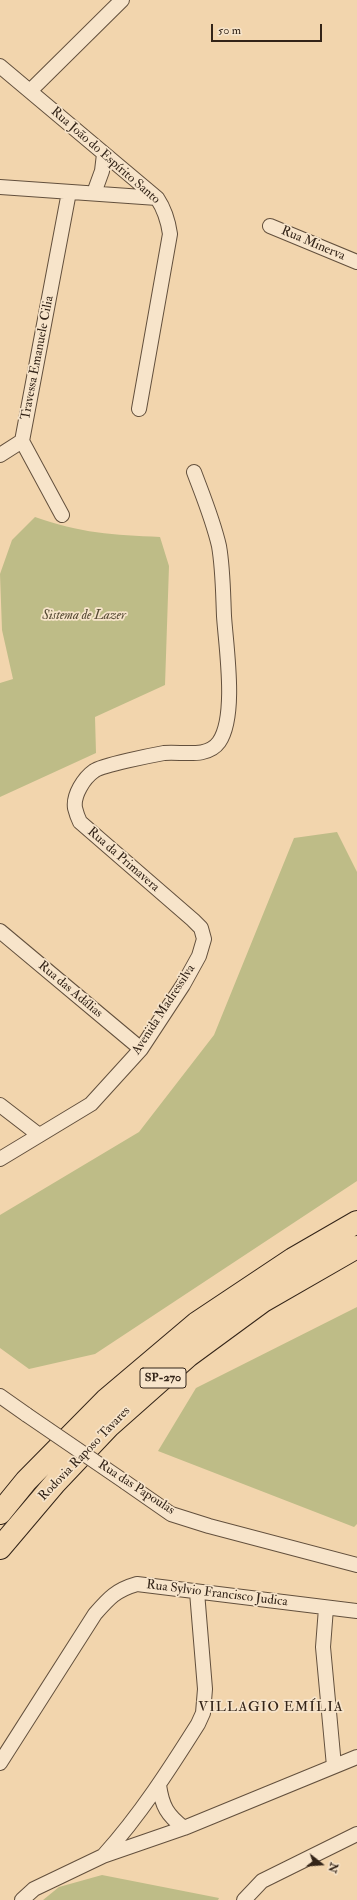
<!DOCTYPE html>
<html>
<head>
<meta charset="utf-8">
<style>
  body { margin:0 }
  #map { position:relative; width:357px; height:1900px; overflow:hidden; background:#f2d5ad; font-family:"IM FELL Double Pica",serif }
  canvas { display:block }
  .north { position:absolute; left:301px; top:1844px; width:40px; height:40px; -webkit-text-stroke:3px #f7e4ca; paint-order:stroke; rotate:107deg; font-size:11px; font-weight:700; line-height:16px; text-align:center; color:#332418 }
  .north::after { content:''; display:block; margin:auto; width:14px; height:18px; background:#332418; clip-path:polygon(50% 0,100% 100%,50% 72%,0 100%) }
  .scale { position:absolute; left:211px; top:24px; width:111px; height:18px; box-sizing:border-box; border:2px solid #332418; border-top:0; padding-left:5px; font-size:12px; line-height:14px; white-space:nowrap; color:#332418; -webkit-text-stroke:3px #f7e4ca; paint-order:stroke }
</style>
</head>
<body>
<div id="map">
<canvas width="357" height="1900"></canvas>
<div class="north">N</div>
<div class="scale">50 m</div>
</div>
<script>
const ctx = document.querySelector('canvas').getContext('2d');
ctx.lineJoin = 'round';
function paint(path, color) {
  ctx.fillStyle = color;
  ctx.fill(path, 'evenodd');
}
function trace(path, color, width, dash) {
  ctx.strokeStyle = color;
  ctx.lineWidth = width;
  ctx.lineCap = dash ? 'butt' : 'round';
  ctx.setLineDash(dash || []);
  ctx.stroke(path);
}
function label(font, color, halo, rows, align = 'center') {
  ctx.font = font + ' "IM FELL Double Pica",serif';
  ctx.lineWidth = 3.5;
  ctx.setLineDash([]);
  ctx.textBaseline = 'middle';
  ctx.strokeStyle = halo;
  ctx.fillStyle = color;
  for (const [text, x, y, turn = 0] of rows) {
    ctx.save();
    ctx.translate(x, y);
    ctx.rotate((+turn || 0) * Math.PI / 180);
    ctx.textAlign = isNaN(turn) ? turn : align;
    if (halo) ctx.strokeText(text, 0, 0);
    ctx.fillText(text, 0, 0);
    ctx.restore();
  }
}
paint(new Path2D(`
  M35 517C79 533 114 535 160 537L169 566 165 685 95 717 96 753 0 797V683L13 679 2 630 0 574 12 540Z
  M337 832 357 872V1181L95 1354 29 1369 0 1348V1215L139 1132 214 1035 294 838Z
  M357 1307V1524L354 1527 158 1451 196 1388Z
  M102 1875 219 1898 218 1900H43L59 1887Z`), '#bebc87');
const minor = new Path2D(`
  M0 66 157 198C165 210 168 220 170 234L139 409
  M30 91 122 0
  M0 187 157 198
  M94 193 102 171 104 154
  M270 226 357 262
  M0 455 22 441
  M62 515 22 441 69 192
  M0 931 141 1049
  M0 1105 39 1135
  M0 1159 91 1104 141 1049 183 985 199 956 204 939 201 928 193 920 80 822C78 818 76 812 75 808 73 795 84 778 94 771 102 765 153 755 164 753 181 751 207 759 219 742 237 716 226 647 224 616 223 593 223 569 219 546 213 520 203 496 194 472
  M0 1396 27 1415
  M125 1482 171 1514 209 1526 357 1565
  M326 1608 323 1647 334 1766
  M0 1763 95 1614C109 1598 116 1590 137 1584L357 1611
  M159 1785C162 1806 167 1815 184 1828
  M104 1855C140 1815 169 1770 198 1724L203 1713 205 1689 197 1592
  M22 1900 34 1889 103 1856 184 1828 357 1757
  M244 1900 262 1881 357 1834`);
const trunk = new Path2D(`
  M0 1513 26 1481 106 1400 197 1323 293 1259 357 1222
  M0 1548 55 1483 109 1426 188 1356 263 1301 357 1247`);
trace(minor, '#63503d', 16);
trace(trunk, '#332418', 24);
trace(minor, '#f7e4ca', 14);
trace(trunk, '#f2d5ad', 22);
const minorBridge = new Path2D(`
  M27 1415 125 1482`);
trace(minorBridge, '#63503d', 16, []);
trace(minorBridge, '#f7e4ca', 14);
for (const [x, y, w] of [
  [163,1378,46]
]) {
  const box = new Path2D();
  box.roundRect(x - w / 2, y - 10, w, 20, 3);
  ctx.fillStyle = '#f7e4ca';
  ctx.fill(box);
  trace(box, '#332418', 1);
}
label('bold 12px', '#332418', null, [
  ["SP-270",163,1378]
]);
label('13px', '#332418', '#f7e4ca', [
  ["Rua João do Espírito Santo",105,156,41],
  ["Rua Minerva",313,244,23],
  ["Travessa Emanuele Cilia",38,358,-79],
  ["Rua da Primavera",123,860,41],
  ["Rua das Adálias",70,990,40],
  ["Avenida Madressilva",164,1010,-57],
  ["Rodovia Raposo Tavares",85,1454,-46],
  ["Rua das Papoulas",136,1488,33],
  ["Rua Sylvio Francisco Judica",217,1594,7]
]);
label('italic 13px', '#564a34', '#f7e4ca', [
  ["Sistema de Lazer",84,616]
]);
ctx.letterSpacing = '1px';
label('14px', '#332418', '#f7e4ca', [
  ["VILLAGIO EMÍLIA",271,1708]
]);
ctx.letterSpacing = '0px';
</script>
</body>
</html>
